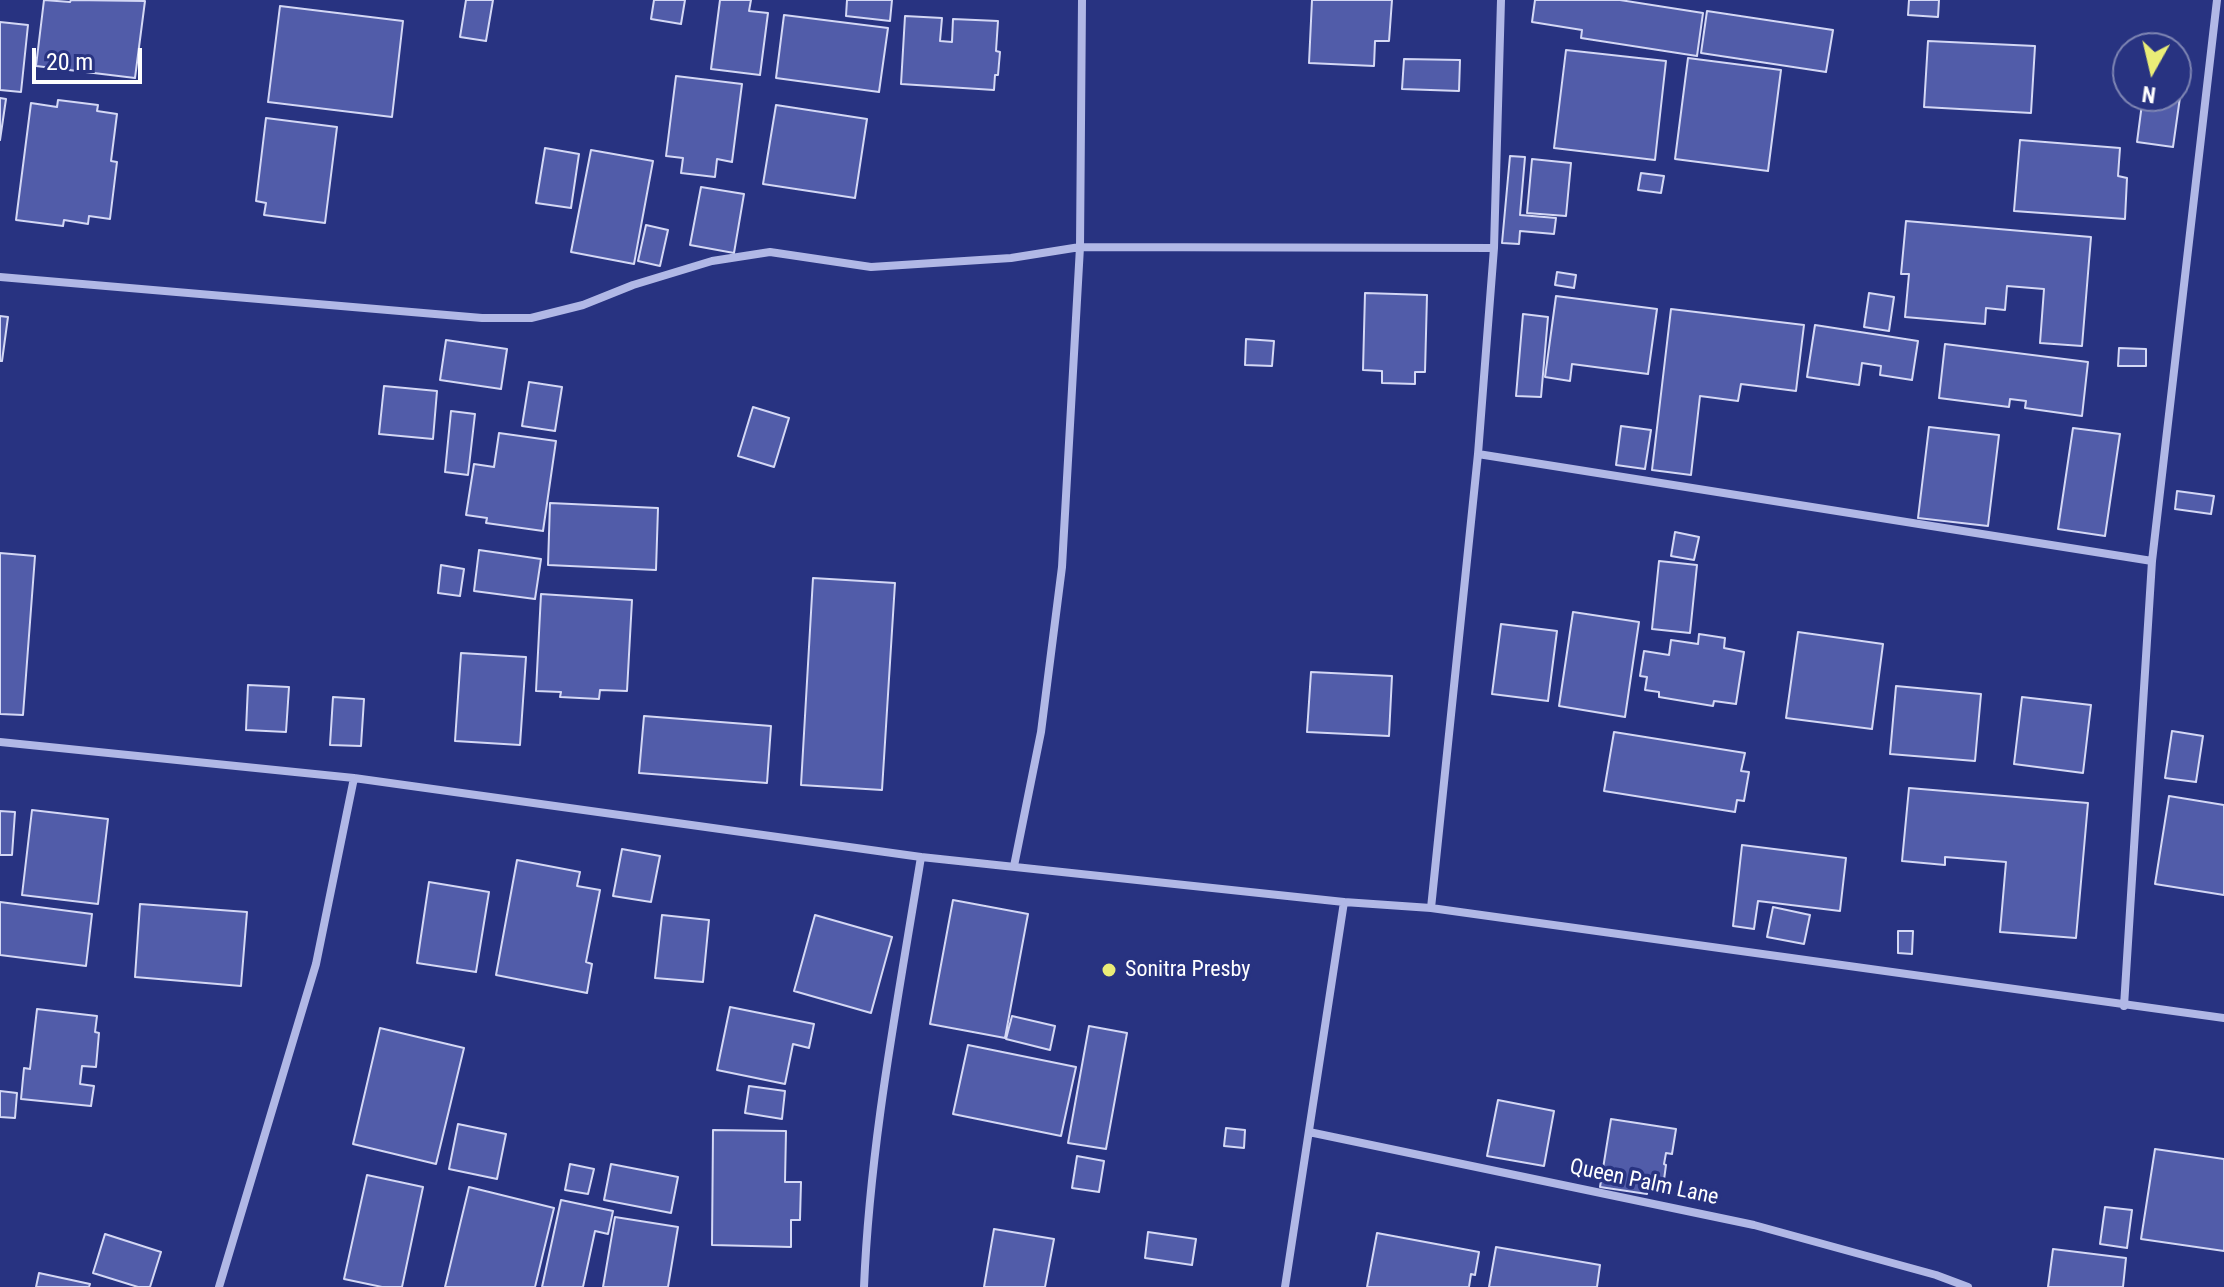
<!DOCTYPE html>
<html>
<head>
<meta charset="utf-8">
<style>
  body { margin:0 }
  #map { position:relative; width:2224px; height:1287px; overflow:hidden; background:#283381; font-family:"Roboto Condensed",sans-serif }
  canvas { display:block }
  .north { position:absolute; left:2112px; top:32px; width:80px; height:80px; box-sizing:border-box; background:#283381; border:2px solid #7e85b3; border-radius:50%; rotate:188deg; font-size:22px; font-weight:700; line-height:32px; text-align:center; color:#fff }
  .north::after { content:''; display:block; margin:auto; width:28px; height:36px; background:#eaed77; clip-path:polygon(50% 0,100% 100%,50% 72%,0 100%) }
  .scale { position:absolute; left:32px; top:48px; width:110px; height:36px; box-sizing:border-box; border:4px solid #fff; border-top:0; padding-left:10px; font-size:24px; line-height:28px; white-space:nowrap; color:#fff; -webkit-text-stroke:6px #283381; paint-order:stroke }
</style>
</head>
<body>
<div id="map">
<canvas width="2224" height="1287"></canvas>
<div class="north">N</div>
<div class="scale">20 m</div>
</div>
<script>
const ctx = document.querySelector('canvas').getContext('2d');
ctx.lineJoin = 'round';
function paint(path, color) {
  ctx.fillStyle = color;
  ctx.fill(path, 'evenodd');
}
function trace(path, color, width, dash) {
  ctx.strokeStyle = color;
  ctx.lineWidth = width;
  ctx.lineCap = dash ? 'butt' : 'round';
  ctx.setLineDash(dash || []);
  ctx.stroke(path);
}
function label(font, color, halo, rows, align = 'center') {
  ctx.font = font + ' "Roboto Condensed",sans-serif';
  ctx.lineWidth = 7;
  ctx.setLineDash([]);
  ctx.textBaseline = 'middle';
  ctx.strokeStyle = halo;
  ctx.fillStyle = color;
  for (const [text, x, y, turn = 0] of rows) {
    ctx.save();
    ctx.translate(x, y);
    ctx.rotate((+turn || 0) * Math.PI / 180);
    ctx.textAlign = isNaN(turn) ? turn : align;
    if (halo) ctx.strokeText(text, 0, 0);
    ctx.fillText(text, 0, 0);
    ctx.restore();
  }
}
const building = new Path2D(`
  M44 0 70 2 71 0 145 1 135 78 36 66Z
  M466 0H493L486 41 460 37Z
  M654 0H685L681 24 651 19Z
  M720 0H751L749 11 768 13 760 75 711 69Z
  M847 0H892L890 21 846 16Z
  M1312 0H1392L1389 41H1375L1374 66 1309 63Z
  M1535 0H1620L1703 13 1697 56 1581 38 1582 30 1532 22Z
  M1909 0H1939L1938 17 1908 15Z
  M280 6 403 21 392 117 268 102Z
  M1707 11 1833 30 1826 72 1701 53Z
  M784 15 888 28 879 92 776 78Z
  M905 16 942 18 940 41 952 42 953 19 998 21 996 51 1000 52 998 75H995L994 90 901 84Z
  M0 22 28 25 21 92 0 90Z
  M1928 41 2035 46 2031 113 1924 107Z
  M1566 50 1666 61 1655 160 1554 148Z
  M1688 58 1781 70 1768 171 1675 159Z
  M1404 59 1460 60 1459 91 1402 89Z
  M676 76 742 84 732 162 717 159 715 177 681 173 683 158 666 156Z
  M2176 82 2182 83 2173 147 2137 142 2143 96H2176Z
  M0 98 6 99 0 140Z
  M58 100 98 105 97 111 117 114 111 161 117 162 110 219 89 216 88 224 64 220 63 226 16 220 31 103 57 107Z
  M776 105 867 119 855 198 763 184Z
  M266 118 337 127 325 223 264 215 266 203 256 201Z
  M2020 140 2120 148 2118 176 2127 178 2125 219 2014 211Z
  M545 148 579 154 571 208 536 203Z
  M591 150 653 161 634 264 571 252Z
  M1510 156 1525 157 1520 215 1556 218 1554 234 1520 231 1519 244 1502 243Z
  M1532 159 1571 163 1566 216 1527 213Z
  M1641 173 1664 176 1661 193 1638 190Z
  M701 187 744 194 734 253 690 245Z
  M1906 221 2091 237 2082 346 2040 343 2044 289 2007 286 2005 310 1986 308 1985 324 1905 317 1909 274H1901Z
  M646 225 668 230 660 266 638 261Z
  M1557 272 1576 275 1574 288 1555 285Z
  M1365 293 1427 295 1425 372H1415V384L1382 383V371L1363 370Z
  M1869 293 1894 297 1889 331 1864 327Z
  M1556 296 1657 309 1648 374 1572 364 1570 381 1545 377Z
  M1671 309 1804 325 1796 391 1741 384 1738 401 1700 396 1691 475 1652 470Z
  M1523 314 1548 317 1541 397 1516 396Z
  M0 316 8 317 2 361H0Z
  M1815 325 1918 341 1912 380 1880 375 1881 366 1862 363 1859 385 1807 377Z
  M1246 339 1274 341 1272 366 1245 365Z
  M446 340 507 349 501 389 440 380Z
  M1945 344 2088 362 2082 416 2025 408 2026 401 2010 399 2009 407 1939 398Z
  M2119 348 2146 349V366H2118Z
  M529 382 562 387 555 431 522 426Z
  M384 386 437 391 433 439 379 434Z
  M753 407 789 418 774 467 738 456Z
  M451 411 475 414 468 475 445 472Z
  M1621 426 1651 430 1645 469 1616 465Z
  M1929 427 1999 435 1988 526 1918 518Z
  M2073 428 2120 434 2105 536 2058 529Z
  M499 433 556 441 543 531 486 523 487 518 466 515 474 464 494 467Z
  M2177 491 2214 496 2211 514 2175 509Z
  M550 503 658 508 656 570 548 565Z
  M1675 532 1699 537 1694 560 1671 556Z
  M479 550 541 559 535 599 474 591Z
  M0 553 35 556 23 715 0 714Z
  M1659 561 1697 565 1690 633 1652 629Z
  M441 565 464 569 460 596 438 593Z
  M813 578 895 583 882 790 801 785Z
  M541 594 632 600 627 691 600 690 599 699 560 697 561 692 536 691Z
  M1573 612 1639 622 1625 717 1559 706Z
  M1501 624 1557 631 1548 701 1492 694Z
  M1798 632 1883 644 1872 729 1786 718Z
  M1699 634 1725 638 1724 648 1744 652 1736 704 1714 701 1713 706 1659 697V692L1645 690 1647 677 1640 676 1644 651 1669 655 1671 640 1698 644Z
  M461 653 526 657 520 745 455 741Z
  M1311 672 1392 676 1389 736 1307 732Z
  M248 685 289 687 286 732 246 730Z
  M1896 686 1981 694 1975 761 1890 754Z
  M333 697 364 699 361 746 330 745Z
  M2022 697 2091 705 2083 773 2014 764Z
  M644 716 771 726 767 783 639 773Z
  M2172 731 2203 736 2196 782 2165 778Z
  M1614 732 1745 753 1741 771 1749 772 1744 801 1737 800 1735 812 1604 791Z
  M1909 788 2088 803 2076 938 2000 932 2006 862 1945 857V865L1902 861Z
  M2169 796 2224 805V895L2155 884Z
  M32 810 108 819 98 904 22 895Z
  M0 811 15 812 12 855H0Z
  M1742 845 1846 858 1840 911 1758 901 1754 929 1733 926Z
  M622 849 660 856 651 902 613 896Z
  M517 860 580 872 577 886 600 890 586 962 592 964 587 993 496 975Z
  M429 882 489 892 476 972 417 963Z
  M953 900 1028 914 1005 1038 930 1024Z
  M0 902 92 914 86 966 0 955Z
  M140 904 247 912 241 986 135 977Z
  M1773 907 1810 915 1804 944 1767 937Z
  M662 915 709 920 703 982 655 978Z
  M815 915 892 937 871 1013 794 991Z
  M1898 931H1913L1912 954 1898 953Z
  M730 1007 814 1024 809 1048 793 1044 785 1084 717 1070Z
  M37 1009 97 1016 95 1032 99 1033 96 1067 82 1066 80 1084 94 1086 91 1106 21 1099 24 1068 30 1069Z
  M1012 1016 1055 1026 1050 1050 1006 1039Z
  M1089 1026 1127 1033 1106 1149 1068 1143Z
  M380 1028 464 1048 436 1164 353 1144Z
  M968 1045 1076 1067 1061 1136 953 1114Z
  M749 1086 785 1091 782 1119 745 1113Z
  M0 1091 17 1093 15 1118 0 1117Z
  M1498 1100 1554 1111 1544 1166 1487 1156Z
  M1611 1119 1676 1129 1672 1154 1666 1153 1664 1164 1666 1165 1663 1187 1648 1185 1647 1194 1600 1187Z
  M458 1124 506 1134 497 1179 449 1169Z
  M1226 1128 1245 1130 1244 1148 1224 1146Z
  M713 1130 786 1131 785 1182H801L800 1220H791V1247L712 1245Z
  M2155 1149 2224 1159V1251L2141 1239Z
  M1077 1156 1104 1161 1099 1192 1072 1188Z
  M570 1164 594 1169 588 1194 565 1190Z
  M611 1164 678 1177 671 1213 604 1200Z
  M367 1175 423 1187 402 1287H382L344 1279Z
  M469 1187 554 1208 535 1287H445Z
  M561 1200 613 1211 608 1234 595 1231 583 1287H542Z
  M2105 1207 2132 1210 2127 1248 2100 1244Z
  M615 1217 678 1227 668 1287H603Z
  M994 1229 1054 1239 1045 1287H984Z
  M1148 1232 1196 1239 1192 1265 1145 1258Z
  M1377 1233 1479 1252 1475 1275 1471 1274 1469 1287H1367Z
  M105 1234 161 1252 150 1287H138L93 1273Z
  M1496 1247 1600 1265 1597 1287H1489Z
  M2053 1249 2126 1258 2123 1287H2048Z
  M39 1273 90 1284 89 1287H36Z`);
paint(building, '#515ca9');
trace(building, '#d4d8f5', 2);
trace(new Path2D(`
  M0 277 482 318H531L583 305 633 285 712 261 770 252 871 267 1011 258 1080 247 1494 248
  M1478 454 2152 561
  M0 742 354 778 921 857 1344 902 1431 908 2224 1018
  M1014 866 1041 732 1062 567 1080 247 1082 0
  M1431 908 1478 454 1494 248 1501 0
  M2124 1006 2152 561 2217 0
  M1309 1132 1754 1225 1936 1275 1968 1287
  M219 1287 316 964 354 778
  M864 1287C870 1142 898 1000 921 857
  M1285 1287 1344 902`), '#b1b8e6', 8);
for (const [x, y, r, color] of [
  [1109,970,8,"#eaed77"]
]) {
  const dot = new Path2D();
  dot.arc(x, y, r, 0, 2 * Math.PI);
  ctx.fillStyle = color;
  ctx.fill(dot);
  trace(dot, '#283381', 3);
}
label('22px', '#fff', '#283381', [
  ["Sonitra Presby",1125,970]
], 'left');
label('22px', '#fff', '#283381', [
  ["Queen Palm Lane",1644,1183,12]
]);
</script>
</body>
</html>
